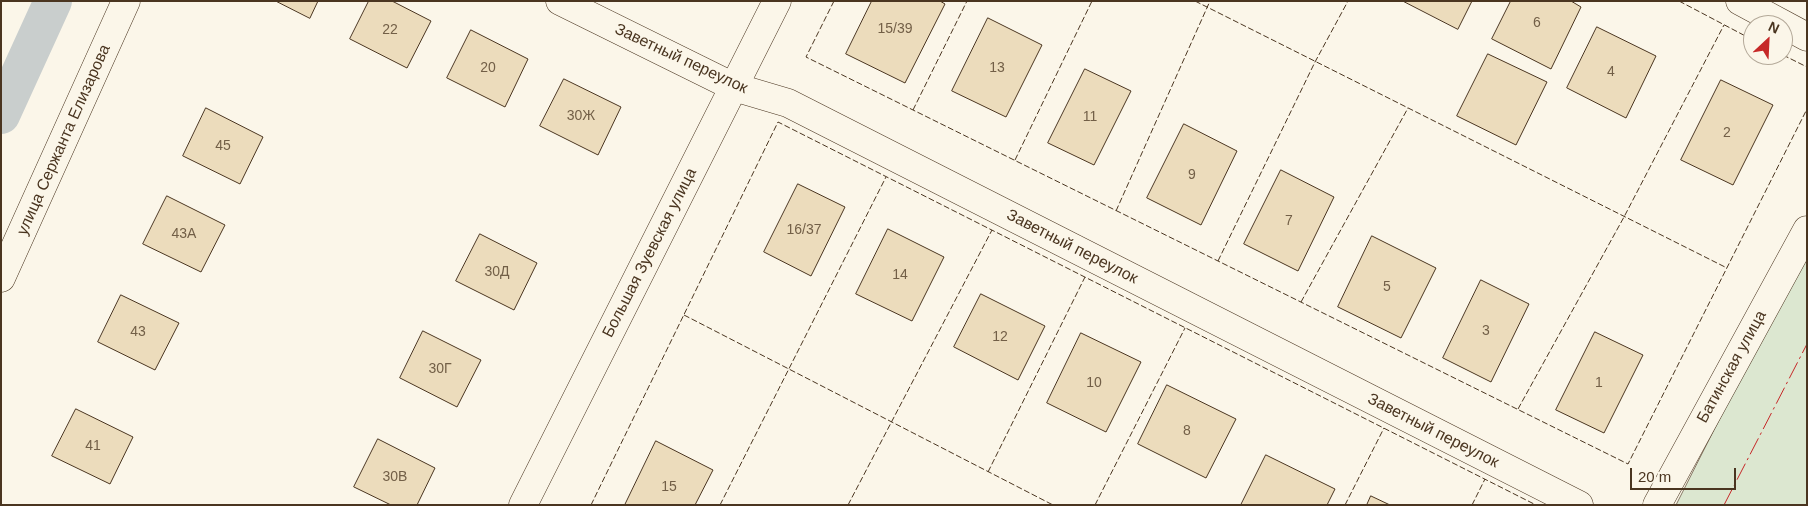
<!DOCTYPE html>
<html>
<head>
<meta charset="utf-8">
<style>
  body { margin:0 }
  #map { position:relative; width:1808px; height:506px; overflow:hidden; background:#fbf6e9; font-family:Arial,sans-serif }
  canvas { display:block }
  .frame { position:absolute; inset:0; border:2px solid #4a3520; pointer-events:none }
  .north { position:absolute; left:1743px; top:15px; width:50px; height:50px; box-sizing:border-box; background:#fbf6e9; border:1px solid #b4a999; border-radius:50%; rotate:25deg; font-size:14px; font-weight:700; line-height:20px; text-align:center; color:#4a3520 }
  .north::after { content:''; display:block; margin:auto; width:18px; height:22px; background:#c62828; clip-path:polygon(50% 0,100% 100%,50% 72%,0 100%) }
  .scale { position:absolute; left:1630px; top:468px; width:106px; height:22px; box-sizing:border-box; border:2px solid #4a3520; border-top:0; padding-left:6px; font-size:15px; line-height:18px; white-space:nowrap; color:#4a3520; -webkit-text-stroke:4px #fbf6e9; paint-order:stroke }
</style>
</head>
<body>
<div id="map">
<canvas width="1808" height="506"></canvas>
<div class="frame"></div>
<div class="north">N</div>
<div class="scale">20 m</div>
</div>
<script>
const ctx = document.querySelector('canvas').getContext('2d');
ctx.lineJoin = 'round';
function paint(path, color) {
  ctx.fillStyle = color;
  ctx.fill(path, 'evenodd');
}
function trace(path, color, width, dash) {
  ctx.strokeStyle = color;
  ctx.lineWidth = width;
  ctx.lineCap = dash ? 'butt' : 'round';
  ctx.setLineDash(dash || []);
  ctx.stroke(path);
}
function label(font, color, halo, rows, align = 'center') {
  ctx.font = font + ' Arial,sans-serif';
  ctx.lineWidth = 4;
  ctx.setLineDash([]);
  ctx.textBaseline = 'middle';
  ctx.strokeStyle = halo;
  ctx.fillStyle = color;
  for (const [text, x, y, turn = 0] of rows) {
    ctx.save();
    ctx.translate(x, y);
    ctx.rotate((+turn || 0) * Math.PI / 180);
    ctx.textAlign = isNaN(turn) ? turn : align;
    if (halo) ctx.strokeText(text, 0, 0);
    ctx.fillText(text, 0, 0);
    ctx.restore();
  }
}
const green = new Path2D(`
  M1807 253V505H1676L1803 254Z`);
paint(green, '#dce7d0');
trace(green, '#887966', 1);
trace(new Path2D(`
  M1 115 53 1`), '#c9cecd', 38);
const building = new Path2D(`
  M276 1H318L310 18Z
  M369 1H392L431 21 407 68 350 39Z
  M872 1H940L945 4 905 83 846 54Z
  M1403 1H1472L1458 29Z
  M1511 1H1571L1581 7 1551 69 1492 39Z
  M988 18 1042 45 1006 117 952 91Z
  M1597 27 1656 56 1626 118 1567 88Z
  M471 30 528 59 505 107 447 78Z
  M1488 54 1547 82 1516 145 1457 116Z
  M1085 69 1131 91 1094 165 1048 143Z
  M564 79 621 107 598 155 540 126Z
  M1721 80 1773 105 1733 185 1681 160Z
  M206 108 263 137 240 184 183 156Z
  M1184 124 1237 151 1201 225 1147 198Z
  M1281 170 1334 197 1298 271 1244 244Z
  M798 184 845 207 811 276 764 252Z
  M167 196 225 225 201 272 143 244Z
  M888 229 944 257 912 321 856 294Z
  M480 234 537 263 514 310 456 281Z
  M1372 236 1436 268 1401 338 1338 307Z
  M1481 280 1529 304 1491 382 1443 358Z
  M981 294 1045 326 1018 380 954 347Z
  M121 295 179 323 155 370 98 342Z
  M423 331 481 360 457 407 400 378Z
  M1595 332 1643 355 1604 433 1556 410Z
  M1081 333 1141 362 1106 432 1047 403Z
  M1167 385 1236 419 1206 478 1138 444Z
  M76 409 133 437 110 484 52 456Z
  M378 439 435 468 417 505H391L354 487Z
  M656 441 713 470 695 505H625Z
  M1266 455 1335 489 1327 505H1241Z
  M1371 496 1390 505H1367Z`);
paint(building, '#ecdcbc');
trace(building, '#4a3520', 1);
const minor = new Path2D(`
  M560 1 734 87 788 103 1579 505
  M1740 1 1807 37
  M1 278 126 1
  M523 505 777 1
  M1657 505 1807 230`);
trace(minor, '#4a3520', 29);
trace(minor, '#fbf6e9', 28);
trace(new Path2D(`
  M834 1 806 57 1628 464 1807 109
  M1195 1 1727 268
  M1679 1 1753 40
  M1783 55 1807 67
  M913 110 967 1
  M1015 160 1092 1
  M1116 211 1210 1
  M1218 261 1315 62 1348 1
  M1301 302 1408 108
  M684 315 1053 505
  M1518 409 1624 217 1724 25
  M988 472 1085 277
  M591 505 778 122 1536 505
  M720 505 886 177
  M848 505 992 230
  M1095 505 1185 328
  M1345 505 1384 428
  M1472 505 1485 479`), '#4a3520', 1, [6, 2.5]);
trace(new Path2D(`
  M1724 505 1807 344`), '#c62828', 1, [18, 4, 2.5, 4]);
label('14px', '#725f47', null, [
  ["6",1537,23],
  ["15/39",895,29],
  ["22",390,30],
  ["20",488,68],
  ["13",997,68],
  ["4",1611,72],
  ["30Ж",581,116],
  ["11",1090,117],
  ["2",1727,133],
  ["45",223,146],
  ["9",1192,175],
  ["7",1289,221],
  ["16/37",804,230],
  ["43А",184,234],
  ["30Д",497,272],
  ["14",900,275],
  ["5",1387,287],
  ["3",1486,331],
  ["43",138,332],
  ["12",1000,337],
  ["30Г",440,369],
  ["10",1094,383],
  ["1",1599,383],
  ["8",1187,431],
  ["41",93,446],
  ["30В",395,477],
  ["15",669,487]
]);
label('16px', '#4a3520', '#fbf6e9', [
  ["Заветный переулок",681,59,25],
  ["улица Сержанта Елизарова",64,140,-66],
  ["Заветный переулок",1072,247,27],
  ["Большая Зуевская улица",650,253,-63],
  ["Батинская улица",1732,367,-61],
  ["Заветный переулок",1433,431,27]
]);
</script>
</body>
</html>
